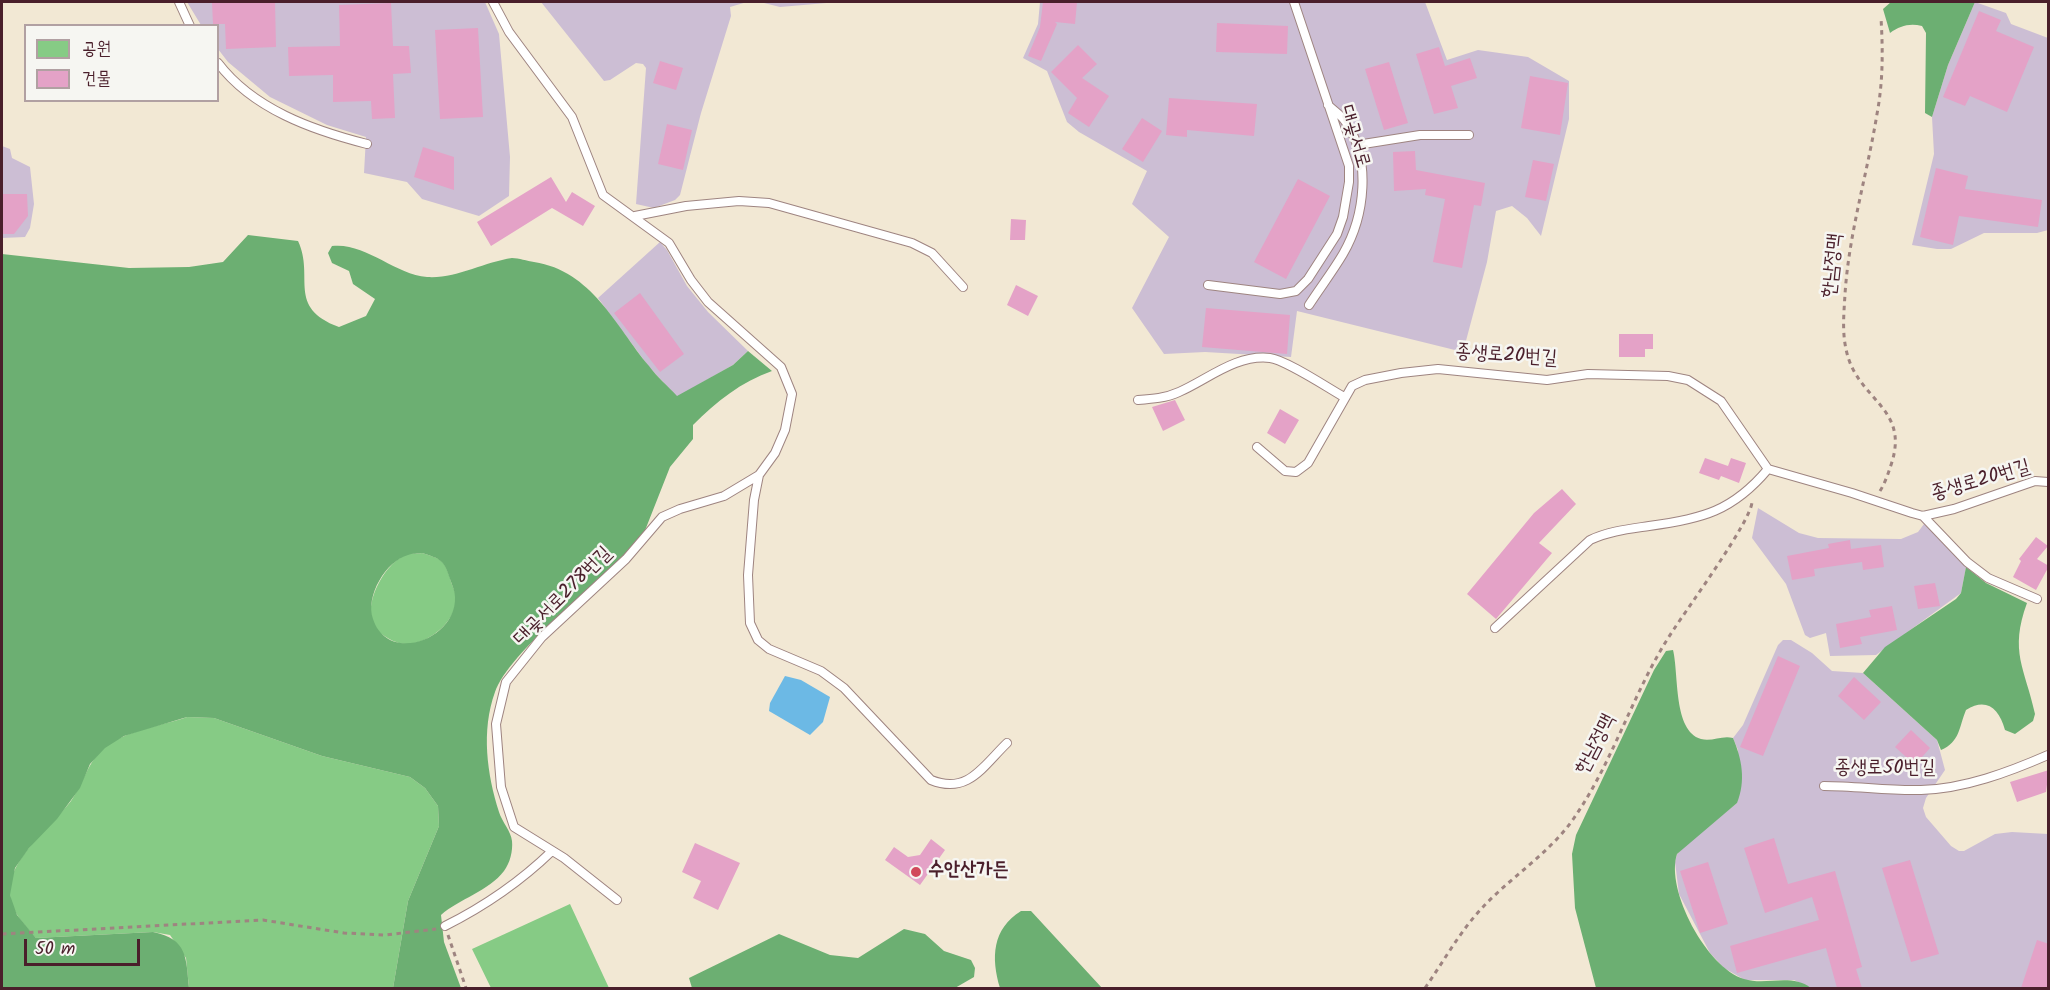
<!DOCTYPE html>
<html>
<head>
<meta charset="utf-8">
<style>
  body { margin:0 }
  #map { position:relative; width:2050px; height:990px; overflow:hidden; background:#f2e8d4; font-family:Kalam,"Poor Story",sans-serif }
  canvas { display:block }
  .frame { position:absolute; inset:0; border:3px solid #4a1f2b; pointer-events:none }
  .legend { position:absolute; left:24px; top:24px; width:195px; height:78px; box-sizing:border-box; background:#f6f6f2; border:2px solid #b1a0a2; margin:0; padding:8px 10px; list-style:none; font-size:18px; color:#4a1f2b }
  .legend li { display:flex; align-items:center; gap:12px; height:30px }
  .legend b { width:30px; border:2px solid #b1a0a2 }
  .scale { position:absolute; left:24px; top:939px; width:116px; height:27px; box-sizing:border-box; border:3px solid #4a1f2b; border-top:0; padding-left:8px; font-size:18px; line-height:21px; white-space:nowrap; color:#4a1f2b; -webkit-text-stroke:4px #f6f6f2; paint-order:stroke }
</style>
</head>
<body>
<div id="map">
<canvas width="2050" height="990"></canvas>
<div class="frame"></div>
<ul class="legend">
<li><b style="height:16px;background:#86cb85"></b>공원</li>
<li><b style="height:16px;background:#e4a2c7"></b>건물</li>
</ul>
<div class="scale">50 m</div>
</div>
<script>
const ctx = document.querySelector('canvas').getContext('2d');
ctx.lineJoin = 'round';
function paint(path, color) {
  ctx.fillStyle = color;
  ctx.fill(path, 'evenodd');
}
function trace(path, color, width, dash) {
  ctx.strokeStyle = color;
  ctx.lineWidth = width;
  ctx.lineCap = dash ? 'butt' : 'round';
  ctx.setLineDash(dash || []);
  ctx.stroke(path);
}
function label(font, color, halo, rows, align = 'center') {
  ctx.font = font + ' Kalam,"Poor Story",sans-serif';
  ctx.lineWidth = 5;
  ctx.setLineDash([]);
  ctx.textBaseline = 'middle';
  ctx.strokeStyle = halo;
  ctx.fillStyle = color;
  for (const [text, x, y, turn = 0] of rows) {
    ctx.save();
    ctx.translate(x, y);
    ctx.rotate((+turn || 0) * Math.PI / 180);
    ctx.textAlign = isNaN(turn) ? turn : align;
    if (halo) ctx.strokeText(text, 0, 0);
    ctx.fillText(text, 0, 0);
    ctx.restore();
  }
}
paint(new Path2D(`
  M187 2H485L499 34 510 157 509 196 479 216 422 199 407 182 364 173 366 137 327 125 270 97 228 62 218 49V26L201 25Z
  M541 2H747L730 7 731 16 701 113 680 195 675 200 654 208 636 204 646 68 643 64 636 63 610 80 604 81Z
  M760 2H838L780 7Z
  M1040 2H1425L1447 60 1478 50 1528 57 1569 81V119L1541 236 1527 218 1512 206 1496 211 1487 262 1463 352 1297 311 1291 357 1205 352 1164 354 1132 308 1169 237 1132 204 1147 171 1079 132 1067 122 1047 71 1023 58 1038 24Z
  M1975 2 2006 13 2011 24 2048 38V230L2037 233H1984L1951 249H1937L1912 245 1934 154 1932 117 1948 65Z
  M2 146 10 149 12 158 30 167 34 204 30 228 25 237 2 238Z
  M660 242 667 250 687 286 708 312 748 351 733 365 677 397 649 367 598 298Z
  M1758 508 1799 533 1818 538 1901 539 1918 532 1924 524 1966 567 1961 593 1876 655 1830 656 1826 633 1810 638 1805 635 1786 584 1752 538Z
  M1783 640H1791L1812 653 1832 671 1863 673 1937 740 1945 770 1926 798 1923 808 1926 817 1951 846 1959 851H1964L1995 834 2012 832 2048 834V988H1811L1794 980H1745L1724 968 1710 953 1679 894 1675 862 1677 854 1689 841 1737 803 1738 750 1733 738 1743 725 1778 645Z`), '#ccbed4');
paint(new Path2D(`
  M422 553C441 559 444 559 450 578 451 584 455 590 456 596 458 619 432 642 409 644 399 645 388 639 380 633 356 614 384 561 408 554 412 553 418 554 422 553Z
  M187 717 214 718 322 756 410 777 425 788 438 806 439 826 408 901 393 988H189L186 958 170 935 153 932 36 938C26 926 11 912 10 895 6 860 52 826 71 801 83 784 88 761 105 747 127 730 161 726 187 717Z
  M570 904 609 988H491L472 949Z`), '#86cb85');
paint(new Path2D(`
  M1891 2H1975L1948 65 1932 117 1925 113 1926 33 1922 26C1909 23 1900 26 1890 33L1883 9Z
  M248 235 298 241C315 277 286 307 339 327L366 316 375 299 353 284 349 271 332 263 328 253 332 246C365 242 394 274 427 277 456 279 484 262 512 258 519 258 527 261 534 262 592 271 615 325 649 366 657 377 668 386 677 396L733 365 748 351 772 371C741 382 717 401 693 425V439L670 467 644 533 631 553C597 584 509 652 495 692 481 731 487 774 499 812 502 822 511 831 512 841 513 851 510 863 504 871 489 891 459 899 441 915L444 942 461 988H393L408 901 439 826 438 806 425 788 410 777 322 756 214 718 187 717 124 736 105 748 90 764 80 788 57 819 29 848 15 868 10 895 17 915 36 938 153 932C188 939 186 958 189 988H2V254L129 268 189 267 223 262ZM422 553C441 559 444 560 450 579 452 585 455 591 455 597 457 639 388 665 373 619 365 596 386 561 408 555 412 553 418 554 422 553Z
  M1966 567 1986 583 2027 603C2009 652 2025 668 2035 714L2033 721 2015 734 2005 730C1999 709 1987 697 1966 710 1959 727 1960 742 1941 750L1937 740 1863 673 1885 647 1956 599 1961 593Z
  M1673 650C1679 674 1673 731 1701 739 1712 742 1722 735 1733 738 1742 759 1746 781 1737 803L1677 854C1665 890 1707 968 1744 979 1766 986 1791 973 1811 988H1596L1575 908 1572 854 1576 835 1654 670 1666 651Z
  M1021 911H1031L1102 988H1000C991 958 992 929 1021 911Z
  M904 929 925 934 944 951 971 960 975 968 974 977 955 988H692L689 978 779 934 830 955 858 958Z`), '#6caf72');
paint(new Path2D(`
  M785 676 801 680 830 697 823 722 810 735 769 711 770 703Z`), '#6cb9e5');
paint(new Path2D(`
  M224 2H275L276 47 226 49 225 24H213L212 3Z
  M1043 2H1077L1075 24 1055 22 1057 24 1041 61 1028 56 1040 27Z
  M391 3 393 46H409L411 73 393 74 395 118 372 119 371 101 333 102V75L289 76 288 47 340 46 339 5Z
  M1979 11 2001 20 1996 31 2034 47 2007 112 1970 96 1965 106 1943 97Z
  M1217 23 1288 26 1287 54 1216 52Z
  M478 28 483 117 440 119 435 30Z
  M1078 45 1097 64 1082 78 1109 96 1089 127 1068 113 1077 98 1051 72Z
  M1439 47 1445 66 1470 58 1477 78 1451 86 1458 108 1434 114 1416 54Z
  M660 61 683 68 676 90 653 83Z
  M1389 62 1408 123 1384 130 1365 69Z
  M1530 76 1568 83 1560 135 1521 128Z
  M1169 98 1257 104 1254 136 1187 130V137L1166 135Z
  M1142 118 1162 131 1143 162 1122 149Z
  M667 124 692 130 683 170 658 164Z
  M423 147 454 157V190L414 177Z
  M1415 151 1416 170 1485 183 1481 206 1474 205 1462 268 1433 262 1445 199 1425 195 1426 189 1394 191 1393 152Z
  M1533 160 1554 164 1546 201 1525 197Z
  M1936 168 1968 176 1965 189 2042 200 2038 227 1959 216 1953 245 1920 237Z
  M551 177 566 202 572 192 595 206 583 226 552 208 491 246 477 222Z
  M1298 179 1330 196 1286 279 1254 262Z
  M2 194H27L28 216 14 234H2Z
  M1011 219 1026 220 1025 240H1010Z
  M1016 285 1038 296 1028 316 1007 305Z
  M640 293 684 354 660 372 614 313Z
  M1206 308 1290 315 1287 354 1202 347Z
  M1619 334H1653V349H1645V357H1619Z
  M1175 400 1185 420 1163 431 1152 407Z
  M1280 409 1299 420 1285 444 1267 433Z
  M1705 458 1728 466 1731 458 1746 463 1739 483 1721 476 1719 480 1699 473Z
  M1562 489 1576 504 1539 543 1552 553 1496 619 1467 594 1534 513Z
  M2036 537 2048 546 2037 559 2049 566 2036 590 2013 577 2021 561 2019 559Z
  M1850 540 1851 549 1881 545 1884 567 1863 570 1862 562 1814 569 1815 576 1792 580 1787 556 1829 548 1828 544Z
  M1935 583 1940 606 1918 609 1914 586Z
  M1892 606 1897 630 1860 637 1862 644 1840 648 1836 624 1871 617 1869 610Z
  M1778 656 1800 666 1763 756 1740 747Z
  M1854 677 1881 702 1864 720 1838 696Z
  M1911 730 1930 748 1915 765 1895 747Z
  M2049 770 2046 792 2017 802 2010 782Z
  M1774 838 1788 884 1835 871 1862 967 1856 969 1862 988H1837L1826 948 1737 973 1730 946 1819 920 1812 897 1765 913 1744 848Z
  M931 839 945 850 920 885 885 860 894 847 908 857 920 855Z
  M695 843 740 863 718 910 693 898 701 881 682 872Z
  M1910 860 1939 954 1911 962 1882 868Z
  M1708 862 1728 924 1700 933 1680 871Z
  M2037 940 2049 944V988H2021Z`), '#e4a2c7');
const service = new Path2D(`
  M179 2 190 26
  M493 2 509 32 572 117 603 195 669 243 691 280 708 302 781 367 792 394 785 430 775 453 759 475 724 496 680 509 662 517 626 559 542 637 506 682 496 724 501 787 514 827 564 858 617 900
  M218 63C253 109 312 130 367 144
  M1357 145 1420 135H1469
  M635 216 686 206 739 201 769 203 912 243 932 253 963 287
  M1208 285 1280 294 1296 291 1308 279 1337 234 1343 217 1349 182V166L1294 2
  M1309 305C1320 288 1333 271 1343 254 1365 216 1372 159 1345 121 1341 115 1333 110 1328 105
  M1138 400C1152 399 1166 398 1179 392 1207 380 1236 354 1270 358 1286 360 1328 388 1344 397
  M1257 447 1285 471 1296 472 1308 463 1352 386 1365 380 1401 373 1438 369 1547 380 1588 374 1668 376 1688 380 1721 401 1768 469 1852 493 1912 513 1923 516 1954 509 2035 481 2048 482
  M759 475 754 500 748 575 750 623 758 640 769 649 821 671 844 688 931 780C968 795 983 766 1007 743
  M1923 516 1967 562 1988 578 2037 599
  M1495 628 1590 540C1609 531 1629 529 1649 526 1702 519 1733 511 1768 469
  M1824 786C1856 786 1889 791 1921 790 1964 789 2009 772 2048 755
  M445 926C483 907 521 881 552 851`);
trace(service, '#9e8480', 10);
trace(new Path2D(`
  M1880 491C1885 483 1888 474 1891 465 1911 406 1856 401 1846 349 1842 331 1844 312 1845 294 1849 233 1867 175 1877 114 1883 82 1883 51 1881 18
  M2 934 263 920 344 933 385 935 436 929
  M448 935 466 988
  M1425 988C1444 961 1460 931 1483 907 1512 876 1550 853 1574 818 1615 759 1634 688 1674 629 1689 606 1751 521 1752 502`), '#9e8480', 3, [4.5, 4.5]);
trace(service, '#fff', 8);
for (const [x, y, r, color] of [
  [916,872,6,"#d1495b"]
]) {
  const dot = new Path2D();
  dot.arc(x, y, r, 0, 2 * Math.PI);
  ctx.fillStyle = color;
  ctx.fill(dot);
  trace(dot, '#f6f6f2', 2);
}
label('20px', '#4a1f2b', '#f6f6f2', [
  ["대곶서로",1353,137,74],
  ["한남정맥",1834,266,-84],
  ["종생로20번길",1506,357,4],
  ["종생로20번길",1981,482,-16],
  ["대곶서로278번길",564,597,-45],
  ["한남정맥",1597,745,-63],
  ["종생로50번길",1885,770]
]);
label('bold 20px', '#4a1f2b', '#f6f6f2', [
  ["수안산가든",928,872]
], 'left');
</script>
</body>
</html>
